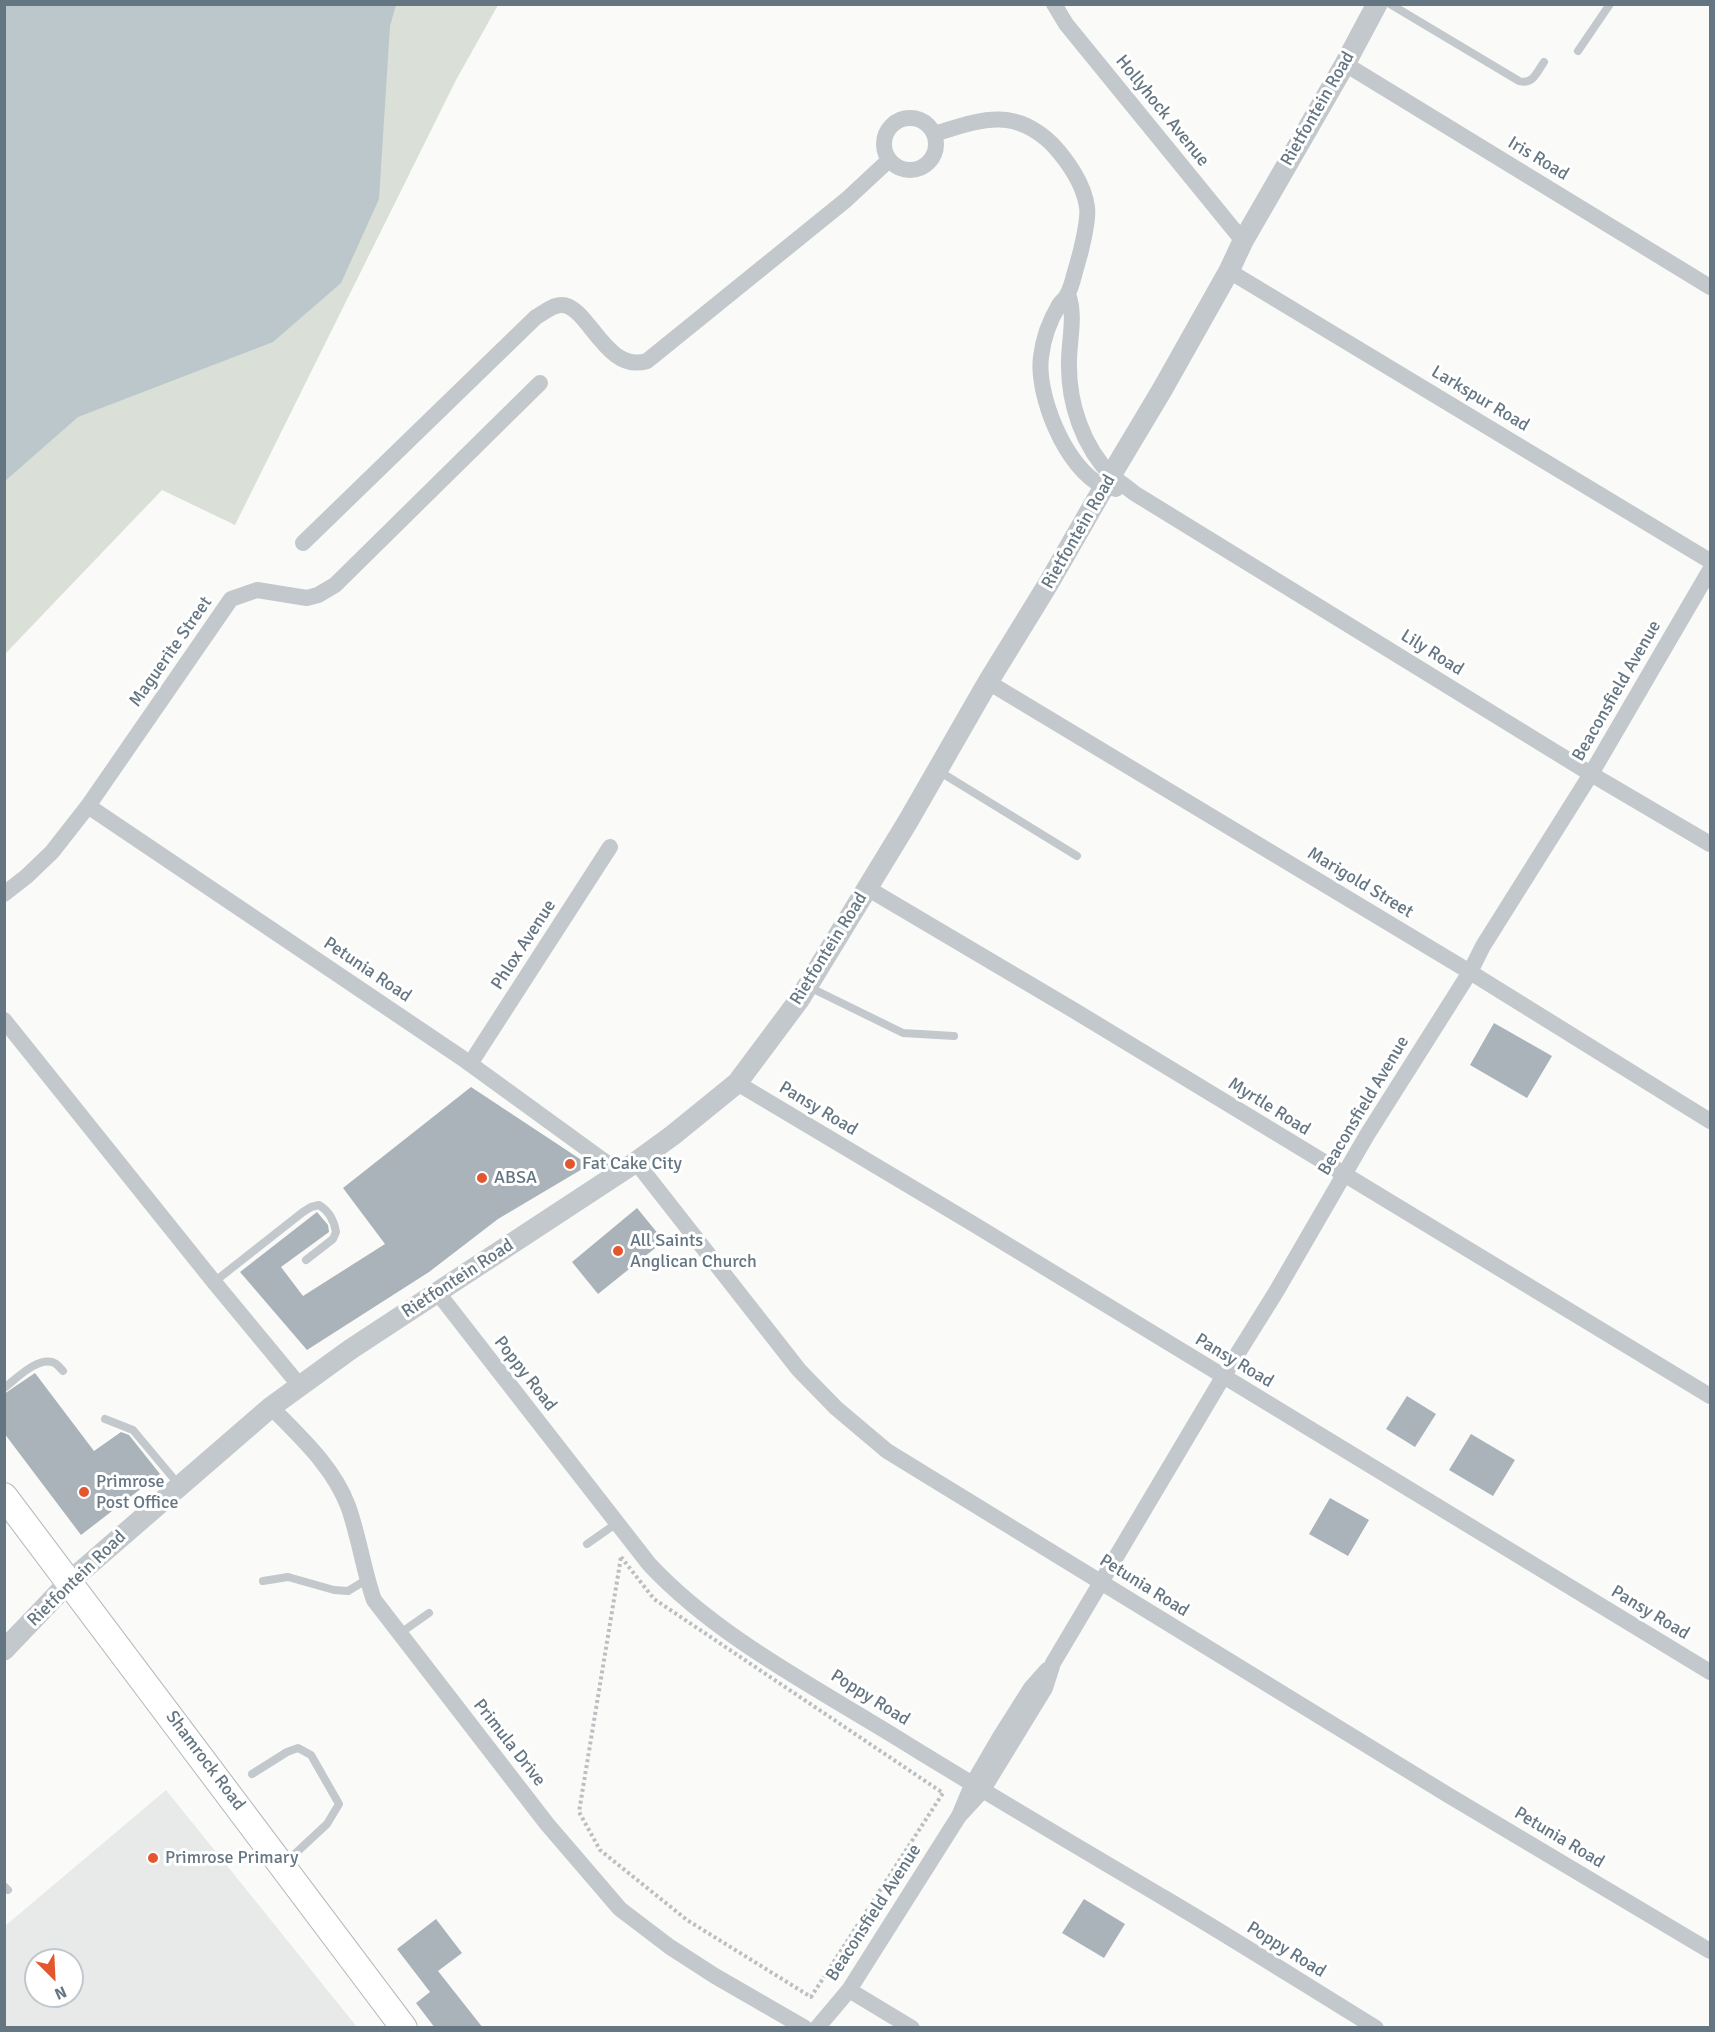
<!DOCTYPE html>
<html>
<head>
<meta charset="utf-8">
<style>
  body { margin:0 }
  #map { position:relative; width:1715px; height:2032px; overflow:hidden; background:#fafaf8; font-family:Signika,sans-serif }
  canvas { display:block }
  .frame { position:absolute; inset:0; border:6px solid #657683; pointer-events:none }
  .north { position:absolute; left:24px; top:1948px; width:60px; height:60px; box-sizing:border-box; background:#fff; border:2px solid #c1c8cd; border-radius:50%; rotate:156deg; font-size:16px; font-weight:700; line-height:24px; text-align:center; color:#657683 }
  .north::after { content:''; display:block; margin:auto; width:21px; height:27px; background:#e4572e; clip-path:polygon(50% 0,100% 100%,50% 72%,0 100%) }
</style>
</head>
<body>
<div id="map">
<canvas width="1715" height="2032"></canvas>
<div class="frame"></div>
<div class="north">N</div>
</div>
<script>
const ctx = document.querySelector('canvas').getContext('2d');
ctx.lineJoin = 'round';
function paint(path, color) {
  ctx.fillStyle = color;
  ctx.fill(path, 'evenodd');
}
function trace(path, color, width, dash) {
  ctx.strokeStyle = color;
  ctx.lineWidth = width;
  ctx.lineCap = dash ? 'butt' : 'round';
  ctx.setLineDash(dash || []);
  ctx.stroke(path);
}
function label(font, color, halo, rows, align = 'center') {
  ctx.font = font + ' Signika,sans-serif';
  ctx.lineWidth = 6;
  ctx.setLineDash([]);
  ctx.textBaseline = 'middle';
  ctx.strokeStyle = halo;
  ctx.fillStyle = color;
  for (const [text, x, y, turn = 0] of rows) {
    ctx.save();
    ctx.translate(x, y);
    ctx.rotate((+turn || 0) * Math.PI / 180);
    ctx.textAlign = isNaN(turn) ? turn : align;
    if (halo) ctx.strokeText(text, 0, 0);
    ctx.fillText(text, 0, 0);
    ctx.restore();
  }
}
paint(new Path2D(`
  M166 1790 357 2027H5V1926ZM36 1960H72V1996H36Z`), '#e8e9e9');
paint(new Path2D(`
  M5 5H498L456 80 235 525 162 490 5 654Z`), '#dadfd7');
paint(new Path2D(`
  M5 4 396 5 390 26 379 199 341 283 273 342 78 417 5 481Z`), '#bbc7cb');
paint(new Path2D(`
  M1494 1023 1552 1056 1527 1098 1470 1065Z
  M471 1087 589 1165 498 1219 429 1272 307 1350 240 1272 317 1212 328 1225 329 1232 281 1267 303 1296 385 1244 343 1188Z
  M637 1208 664 1241 598 1294 572 1262Z
  M35 1373 94 1451 121 1432 129 1435 160 1474 81 1535 4 1433V1394Z
  M1407 1396 1436 1414 1415 1447 1386 1429Z
  M1471 1434 1515 1460 1493 1496 1449 1470Z
  M1330 1498 1369 1520 1348 1556 1309 1534Z
  M1084 1899 1125 1924 1104 1958 1062 1933Z
  M436 1919 462 1953 438 1971 483 2028H435L416 2003 430 1992 397 1949Z`), '#aab3b9');
const primary = new Path2D(`
  M4 1496 404 2028`);
trace(primary, '#b5babe', 28);
trace(new Path2D(`
  M621 1557 654 1599 943 1793 811 1997 687 1920 600 1850 579 1812Z`), '#bbbfc2', 4, [3, 3]);
trace(new Path2D(`
  M1390 4 1519 81C1533 85 1537 72 1544 62
  M1578 51 1610 4
  M937 770 1077 856
  M807 986 903 1033 954 1036
  M214 1282 303 1212 311 1207 319 1205C329 1211 334 1220 336 1232L333 1239 306 1260
  M4 1388C16 1379 36 1358 52 1362 57 1363 60 1368 63 1371
  M105 1419 133 1430 179 1485
  M587 1544 617 1523
  M263 1581 288 1577 334 1590 348 1591 366 1580
  M399 1634 429 1613
  M252 1774 287 1752 298 1748 311 1755 339 1804 327 1824 285 1863
  M4 1886 8 1890`), '#c3c8cc', 8);
trace(new Path2D(`
  M1054 4 1066 24 1243 241
  M1345 64 1710 287
  M884 144a26 26 0 1 1 52 0a26 26 0 1 1-52 0Z
  M934 134C980 120 1013 106 1052 144 1067 160 1084 184 1087 207 1089 219 1081 252 1077 265 1074 274 1072 287 1067 295 1065 299 1061 302 1059 305 1050 320 1043 339 1041 357 1036 395 1066 469 1103 486 1107 488 1112 488 1116 489
  M1229 271 1710 561
  M1068 294C1076 317 1069 339 1069 362 1068 403 1083 447 1112 476 1119 482 1127 487 1134 493L1591 774 1710 844
  M303 543 536 317C543 313 553 305 561 305 588 304 605 374 647 361L846 200 889 160
  M988 682 1470 972 1710 1121
  M88 806 462 1058 619 1172
  M867 888 1075 1011 1710 1396
  M4 894 27 876 52 852 88 806 231 599 257 590 307 598 318 595 335 585 540 383
  M4 1020 214 1282 300 1386
  M470 1064 610 847
  M737 1083 970 1222 1710 1672
  M636 1162 799 1370 836 1408 887 1451 1448 1795 1710 1951
  M438 1293 649 1564C715 1635 811 1685 894 1736 984 1792 1075 1845 1166 1899 1237 1941 1306 1985 1376 2028
  M271 1407C299 1436 333 1466 348 1506 359 1536 363 1569 374 1600L547 1824 620 1909 670 1947 715 1976 805 2028
  M959 1816 982 1791 1045 1688 1053 1663 1223 1377 1276 1292 1367 1135 1470 972 1483 946 1591 774 1710 570
  M849 1990 912 2028
  M817 2028 849 1990 959 1816 972 1785 1000 1737 1031 1688 1047 1670`), '#c3c8cc', 16);
trace(new Path2D(`
  M4 1650 70 1581 271 1407 351 1349 636 1162 673 1135 737 1083 799 1000 907 823 988 682 1047 586 1104 487 1162 390 1229 271 1243 241 1345 64 1377 4`), '#c3c8cc', 21);
trace(primary, '#fff', 26);
for (const [x, y, r, color] of [
  [570,1164,6,"#e4572e"],
  [482,1178,6,"#e4572e"],
  [618,1251,6,"#e4572e"],
  [84,1492,6,"#e4572e"],
  [153,1858,6,"#e4572e"]
]) {
  const dot = new Path2D();
  dot.arc(x, y, r, 0, 2 * Math.PI);
  ctx.fillStyle = color;
  ctx.fill(dot);
  trace(dot, '#fff', 2);
}
label('18px', '#657683', '#fff', [
  ["Rietfontein Road",1318,109,-60],
  ["Hollyhock Avenue",1162,111,51],
  ["Iris Road",1538,159,31],
  ["Larkspur Road",1480,399,31],
  ["Rietfontein Road",1079,532,-60],
  ["Maguerite Street",171,652,-55],
  ["Lily Road",1432,653,32],
  ["Beaconsfield Avenue",1617,691,-60],
  ["Marigold Street",1360,883,31],
  ["Phlox Avenue",524,945,-57],
  ["Rietfontein Road",829,949,-58],
  ["Petunia Road",367,970,34],
  ["Beaconsfield Avenue",1364,1106,-59],
  ["Myrtle Road",1269,1107,32],
  ["Pansy Road",818,1109,31],
  ["Rietfontein Road",458,1279,-33],
  ["Pansy Road",1234,1361,31],
  ["Poppy Road",525,1374,52],
  ["Rietfontein Road",77,1579,-44],
  ["Petunia Road",1144,1586,32],
  ["Pansy Road",1650,1613,31],
  ["Poppy Road",870,1698,32],
  ["Primula Drive",509,1743,52],
  ["Shamrock Road",205,1761,53],
  ["Petunia Road",1559,1838,31],
  ["Beaconsfield Avenue",874,1913,-57],
  ["Poppy Road",1286,1950,32]
]);
label('18px', '#657683', '#fff', [
  ["Fat Cake City",582,1164],
  ["ABSA",494,1178],
  ["All Saints",630,1241],
  ["Anglican Church",630,1262],
  ["Primrose",96,1482],
  ["Post Office",96,1503],
  ["Primrose Primary",165,1858]
], 'left');
</script>
</body>
</html>
